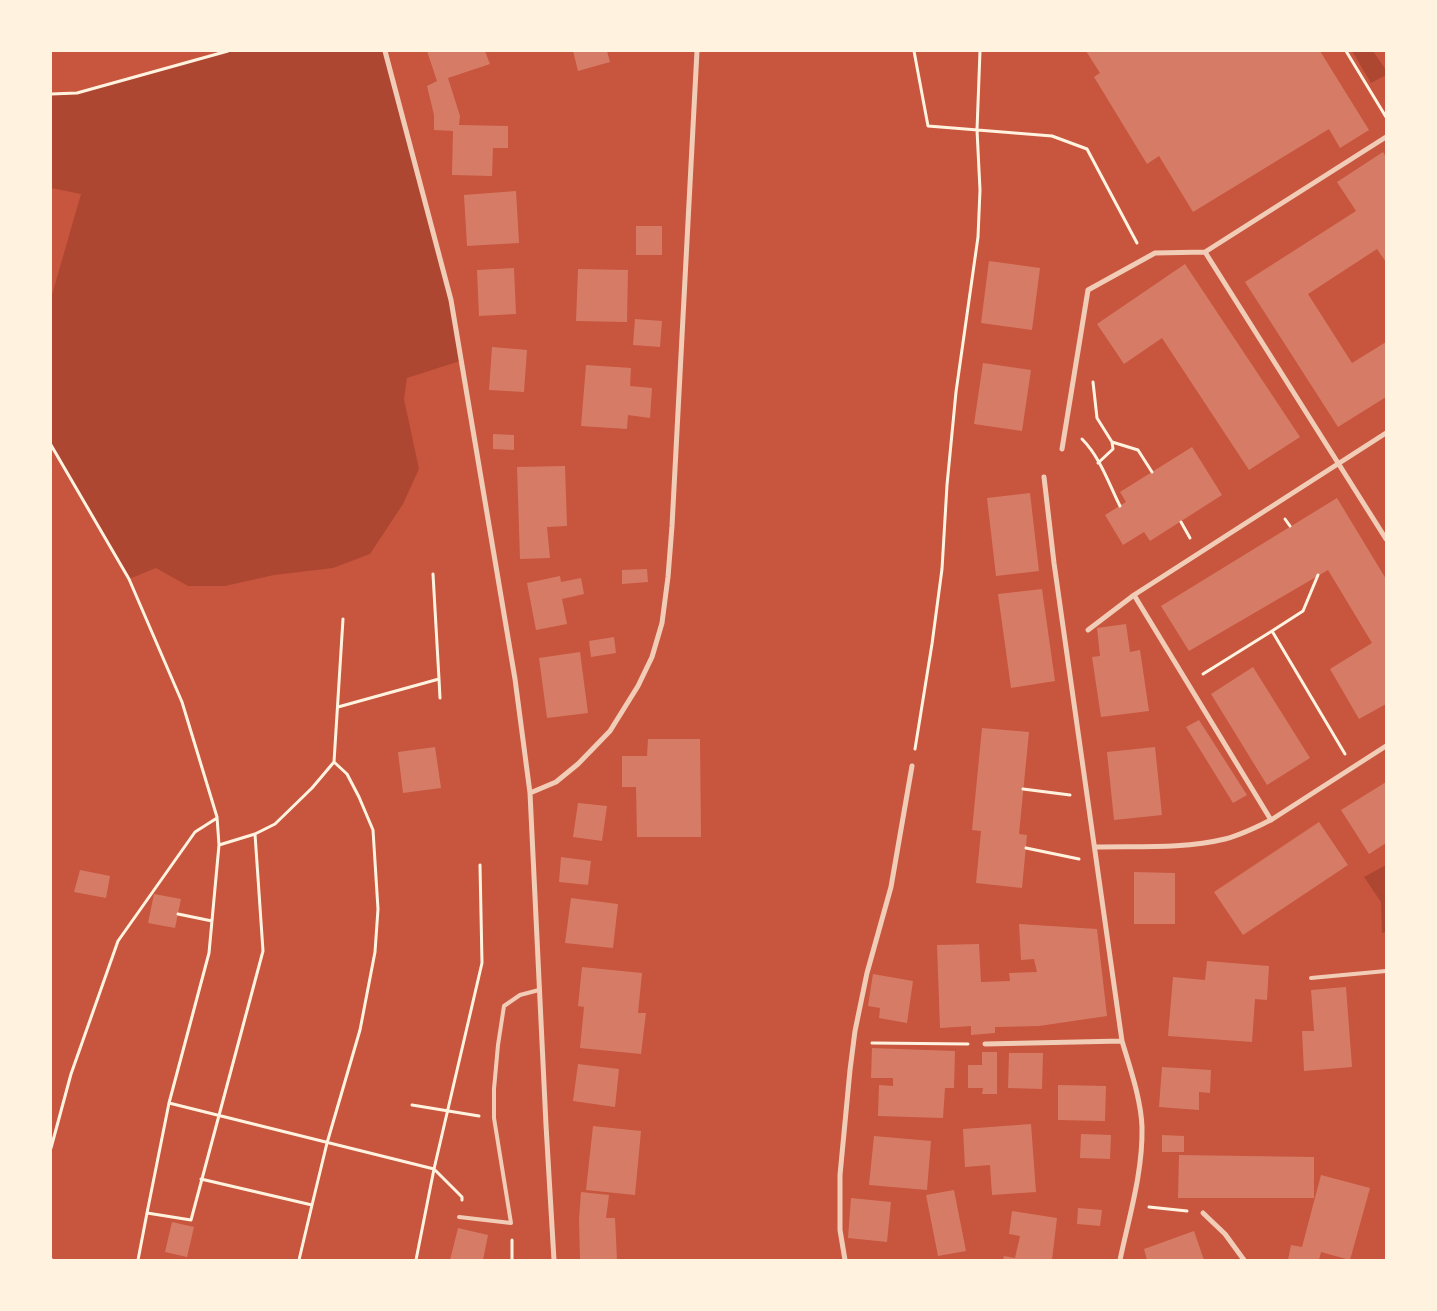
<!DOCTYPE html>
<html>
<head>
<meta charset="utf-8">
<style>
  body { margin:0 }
  #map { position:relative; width:1437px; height:1311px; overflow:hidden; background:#c8553d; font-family:Rubik,sans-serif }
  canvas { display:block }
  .frame { position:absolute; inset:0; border:52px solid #fff3e0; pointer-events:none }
</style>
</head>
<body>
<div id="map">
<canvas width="1437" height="1311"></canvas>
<div class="frame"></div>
</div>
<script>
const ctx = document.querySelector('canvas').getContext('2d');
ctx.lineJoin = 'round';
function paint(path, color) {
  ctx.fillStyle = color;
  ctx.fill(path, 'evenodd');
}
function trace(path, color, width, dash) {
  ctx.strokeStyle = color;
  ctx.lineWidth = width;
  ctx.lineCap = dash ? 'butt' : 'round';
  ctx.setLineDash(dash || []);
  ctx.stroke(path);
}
paint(new Path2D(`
  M228 51H385L451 300 463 360 407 378 404 399 419 469 403 504 370 554 333 568 274 575 225 586H188L156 568 129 579 51 445V298L81 194 51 188V94L77 93Z
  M1352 51H1373L1386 70V75L1371 83Z
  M1386 865V932L1382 933 1381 902 1364 877Z`), '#ae4732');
paint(new Path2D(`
  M427 51H485L490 64 448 78 460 116 459 125 508 126V148H493L492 176 452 175 453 131 434 130V115L427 86 437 81Z
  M573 51H607L610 62 578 71Z
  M1086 51H1320L1369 130 1340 148 1329 129 1193 212 1159 156 1147 164 1094 77 1100 73Z
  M1383 152 1386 157V262L1377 249 1308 294 1352 363 1386 342V397L1338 427 1245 282 1356 211 1337 182Z
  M516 191 519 243 467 246 464 195Z
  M636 226H662V255H636Z
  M989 261 1040 268 1032 330 981 323Z
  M1185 264 1300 437 1249 470 1162 338 1124 364 1097 324Z
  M514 268 516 314 479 316 477 270Z
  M578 269 628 270 627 322 576 321Z
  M635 319 662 321 660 347 633 345Z
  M492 347 527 350 524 392 489 390Z
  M983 363 1031 370 1022 431 974 424Z
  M586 365 631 368 630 386 652 388 650 418 628 415 627 429 581 426Z
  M493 434 514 435V450L493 449Z
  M1192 447 1222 495 1150 541 1144 532 1123 545 1105 515 1126 502 1120 492Z
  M565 466 567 526 547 527 550 558 520 559 517 467Z
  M1030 493 1039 571 996 576 987 498Z
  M1337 498 1386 579V704L1359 719 1330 669 1372 643 1328 570 1189 651 1161 606Z
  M647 569 648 582 622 584V570Z
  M560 576 561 582 581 578 584 594 562 599 567 624 536 630 527 583Z
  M1042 589 1055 681 1011 688 998 594Z
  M1126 624 1130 652 1140 650 1149 711 1101 717 1092 657 1100 656 1097 628Z
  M614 637 616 653 591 657 589 641Z
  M580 652 588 713 547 718 539 658Z
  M1253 667 1310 758 1267 785 1211 694Z
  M1199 720 1247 795 1233 803 1186 727Z
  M982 728 1029 732 1019 834 1027 835 1022 888 976 883 981 831 972 830Z
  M648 739H700L701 837H637L636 787H622V756H647Z
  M435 747 441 788 403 793 398 752Z
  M1155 747 1162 815 1114 820 1107 752Z
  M1386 782V843L1369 854 1341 810Z
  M578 803 607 806 602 841 573 837Z
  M1319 822 1348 865 1243 935 1214 892Z
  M561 857 591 861 588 885 559 882Z
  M80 870 110 876 106 898 74 892Z
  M1134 872 1175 873V924H1134Z
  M154 894 181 899 175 928 148 923Z
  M571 898 618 904 613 948 565 943Z
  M1019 924 1097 929 1107 1016 1039 1026 995 1027V1033L971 1035V1026L940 1028 937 945 979 944 981 982 1010 981 1009 973 1037 972 1034 959 1021 960Z
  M1207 961 1269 966 1267 1000 1255 999 1252 1042 1168 1036 1173 977 1205 980Z
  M582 967 642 973 638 1013H646L641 1054 580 1048 584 1007 578 1006Z
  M873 974 913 981 907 1023 879 1018 880 1008 868 1006Z
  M1346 987 1352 1067 1304 1071 1302 1031H1314L1311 990Z
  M872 1048 955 1051 954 1088H945L943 1118 878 1116 879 1085 893 1086V1078H871Z
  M982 1052H997V1094H982L983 1088H968V1065H982Z
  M1009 1053H1043L1042 1089 1008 1088Z
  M578 1064 619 1069 615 1107 573 1101Z
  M1162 1067 1211 1070 1210 1093 1199 1092V1110L1159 1107Z
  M1058 1085 1106 1086 1105 1121 1058 1120Z
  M1031 1124 1036 1192 992 1195 990 1165 965 1167 963 1129Z
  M593 1126 641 1131 635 1195 586 1190Z
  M1081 1134 1111 1135 1110 1159 1080 1158Z
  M1162 1135 1184 1136V1152H1162Z
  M874 1136 931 1141 927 1190 869 1185Z
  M1179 1155 1314 1157V1198H1178Z
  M1321 1175 1370 1188 1350 1260 1321 1252 1319 1260H1288L1291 1245 1302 1247Z
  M954 1190 966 1251 938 1256 926 1195Z
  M581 1192 609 1195 606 1218H615L617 1260H580L579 1219Z
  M851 1198 891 1202 887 1242 848 1238Z
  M1078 1208 1102 1210 1100 1226 1077 1224Z
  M1012 1211 1057 1218 1052 1260H1003L1004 1256 1015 1258 1020 1236 1009 1234Z
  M172 1222 194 1227 187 1257 165 1252Z
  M458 1228 488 1235 483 1260H450Z
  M1194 1231 1204 1260H1147L1144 1249Z`), '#d67c66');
trace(new Path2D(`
  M914 51 928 126 1052 136 1087 149 1137 243
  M1346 51 1386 117
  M51 94 77 93 228 51
  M1093 382 1097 418 1112 442 1113 449 1098 463
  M1082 439C1100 457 1109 484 1120 506
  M1112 442 1138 450 1152 472
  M51 445 129 579 182 702 217 817 219 845 255 834 263 951 191 1220 147 1213 138 1260
  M1285 519 1290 526
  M1181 522 1190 538
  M1272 631 1303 611 1318 575
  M1203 674 1272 631 1345 754
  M439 679 440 698
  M338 707 439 679 433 574
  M915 749 932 644 942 569 947 485 956 392 978 237 980 190 977 130 980 51
  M334 762 343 619
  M1023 789 1070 795
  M1026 848 1079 859
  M178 914 212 921
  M872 1043 968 1044
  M169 1103 434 1169 462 1197V1200
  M412 1105 479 1116
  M51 1148 71 1074 118 941 195 832 217 818
  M201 1179 312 1205 327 1143 360 1030 375 952 378 909 373 830 359 797 347 774 334 762 312 788 275 824 255 834
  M1149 1207 1187 1211
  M147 1213 169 1103 209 953 219 845
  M512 1240V1260
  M51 1259 52 1260
  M299 1260 312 1205
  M416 1260 434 1169 482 963 480 865`), '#fff3e0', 3);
trace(new Path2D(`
  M1311 978 1386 971
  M459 1217 511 1223 494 1118V1089L498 1045 504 1006 520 995 539 990`), '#f1ccb7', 4);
trace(new Path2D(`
  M385 51 451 300 515 679 530 793 546 1125 554 1260
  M1205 252 1386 539
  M1062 449 1088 290 1155 253 1205 252 1386 137
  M1044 477 1054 563 1122 1041C1130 1068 1141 1099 1142 1127 1143 1172 1129 1217 1120 1260
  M1134 595 1271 820
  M1088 630 1134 595 1386 433
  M530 793 556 782 578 764 610 731 638 686 652 657 662 623 668 577 672 526 697 51
  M1095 847C1138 846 1184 849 1225 839 1241 835 1256 827 1271 820L1386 746
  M985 1044 1122 1041
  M1203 1213 1225 1234 1244 1260
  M845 1260 840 1230V1175L850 1070 855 1031 867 973 891 887 912 766`), '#f1ccb7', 5);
</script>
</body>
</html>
